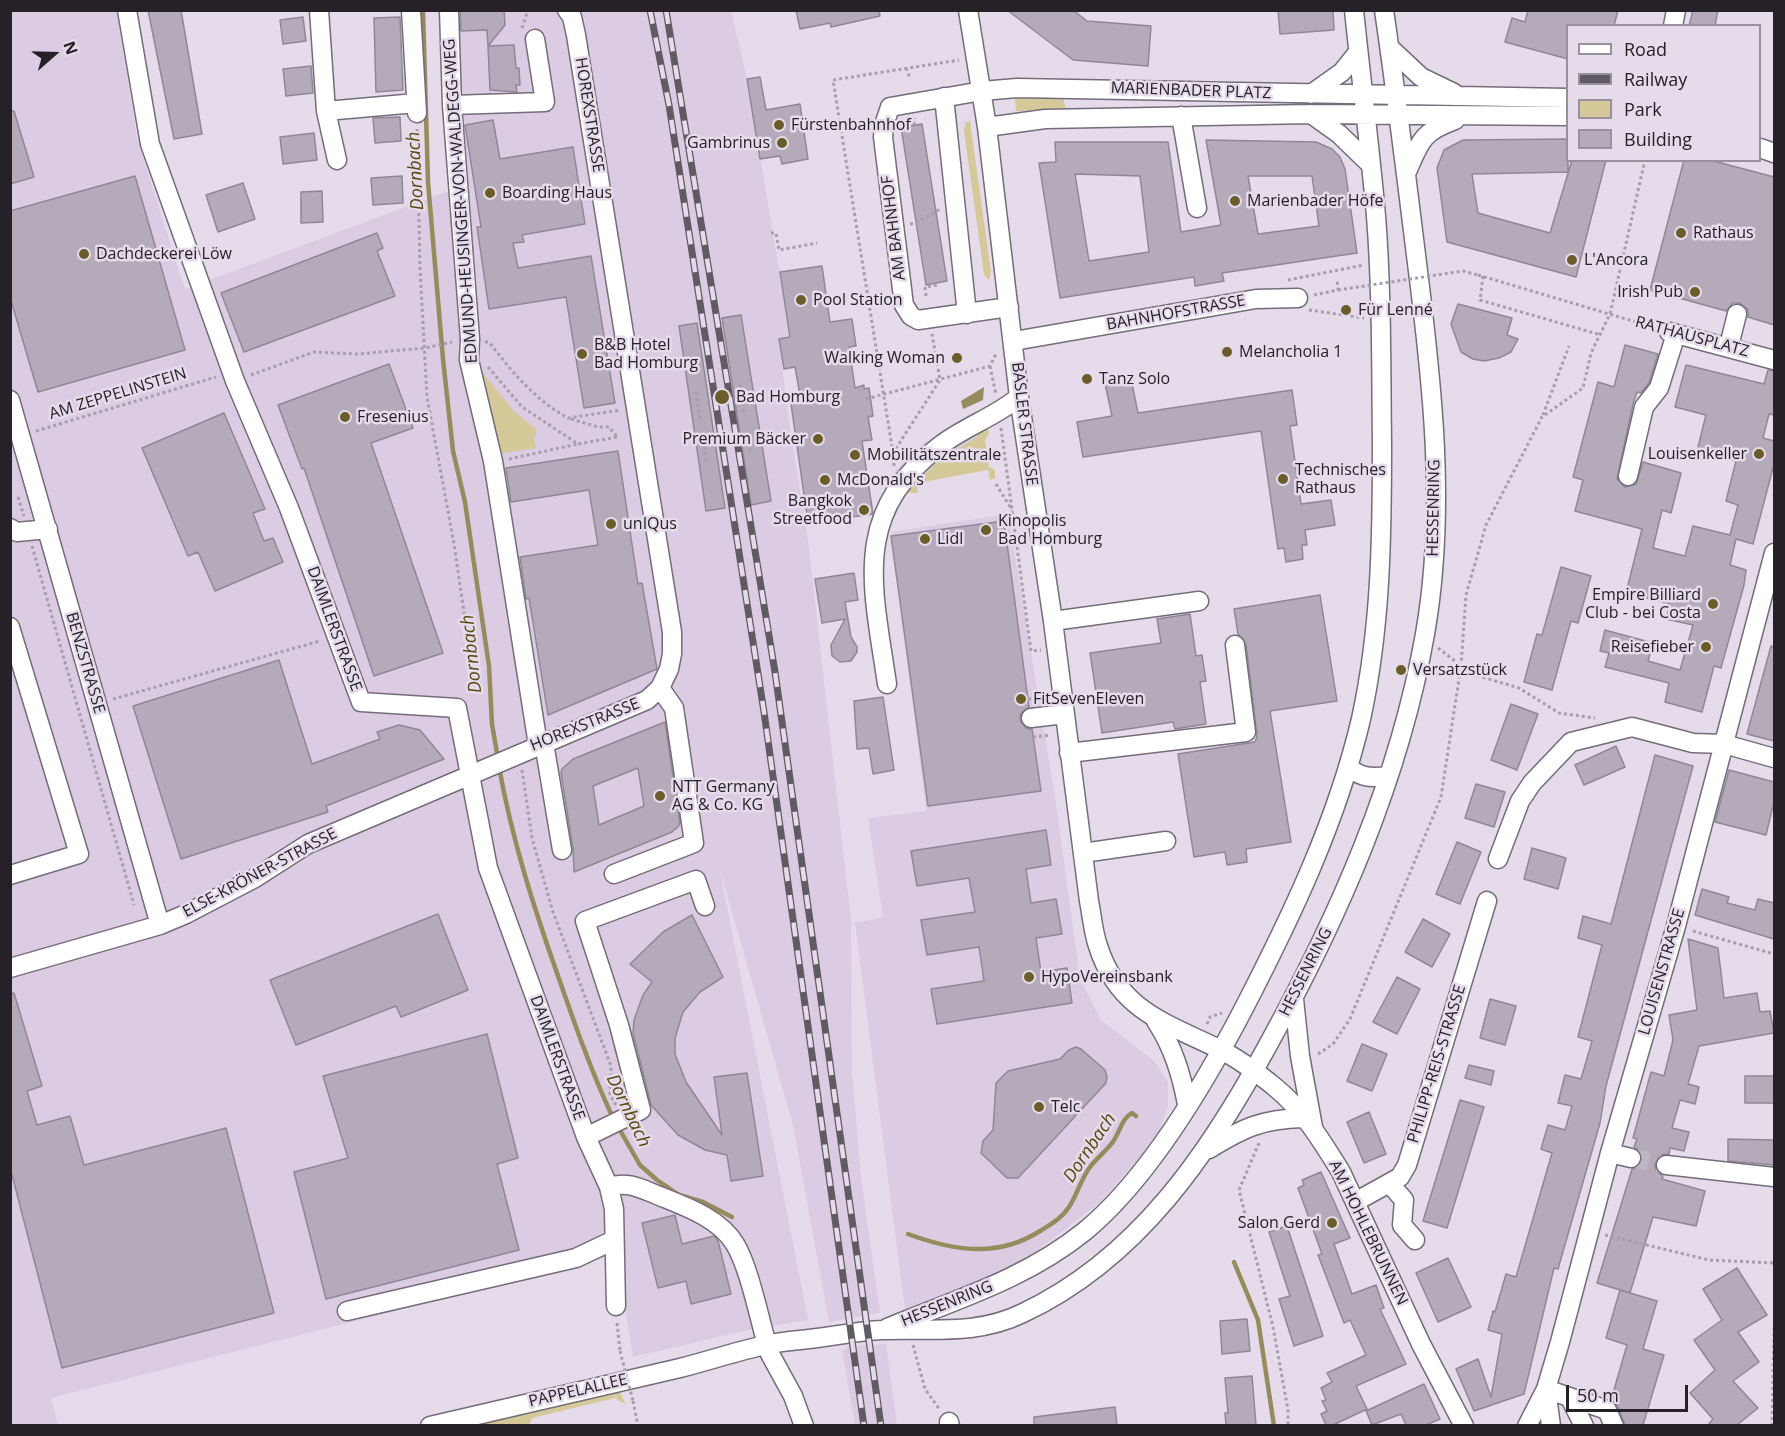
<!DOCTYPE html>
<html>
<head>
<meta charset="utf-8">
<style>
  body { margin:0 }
  #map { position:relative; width:1785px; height:1436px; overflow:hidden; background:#e5dbeb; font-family:"Open Sans",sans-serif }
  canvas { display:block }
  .frame { position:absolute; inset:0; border:12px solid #252127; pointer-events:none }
  .legend { position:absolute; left:1566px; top:24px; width:195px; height:138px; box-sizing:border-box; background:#e5dbeb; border:2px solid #98919d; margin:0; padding:8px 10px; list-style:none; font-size:18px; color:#252127 }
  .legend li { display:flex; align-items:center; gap:12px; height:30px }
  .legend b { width:30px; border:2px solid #98919d }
  .north { position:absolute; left:24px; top:24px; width:60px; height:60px; -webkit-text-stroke:4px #e5dbeb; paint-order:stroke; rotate:70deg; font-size:16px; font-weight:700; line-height:24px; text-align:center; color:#252127 }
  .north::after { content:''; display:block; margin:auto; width:21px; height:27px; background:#252127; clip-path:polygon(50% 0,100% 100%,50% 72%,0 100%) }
  .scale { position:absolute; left:1566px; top:1385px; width:122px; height:27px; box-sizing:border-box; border:3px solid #252127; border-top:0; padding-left:8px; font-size:18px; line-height:21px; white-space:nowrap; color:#252127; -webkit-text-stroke:4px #e5dbeb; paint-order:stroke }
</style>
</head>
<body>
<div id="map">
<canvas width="1785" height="1436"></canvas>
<div class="frame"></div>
<ul class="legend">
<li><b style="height:8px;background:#fff"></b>Road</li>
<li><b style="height:8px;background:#605a63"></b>Railway</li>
<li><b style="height:16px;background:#d5c999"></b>Park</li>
<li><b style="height:16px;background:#b4aaba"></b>Building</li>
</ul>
<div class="north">N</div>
<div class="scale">50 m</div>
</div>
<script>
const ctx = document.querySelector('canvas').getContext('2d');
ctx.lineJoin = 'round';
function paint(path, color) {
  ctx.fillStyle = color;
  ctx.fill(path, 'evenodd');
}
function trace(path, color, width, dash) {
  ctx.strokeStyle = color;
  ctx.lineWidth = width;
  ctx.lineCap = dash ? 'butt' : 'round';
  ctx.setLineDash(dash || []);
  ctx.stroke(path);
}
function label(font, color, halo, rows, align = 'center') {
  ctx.font = font + ' "Open Sans",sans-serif';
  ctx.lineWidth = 5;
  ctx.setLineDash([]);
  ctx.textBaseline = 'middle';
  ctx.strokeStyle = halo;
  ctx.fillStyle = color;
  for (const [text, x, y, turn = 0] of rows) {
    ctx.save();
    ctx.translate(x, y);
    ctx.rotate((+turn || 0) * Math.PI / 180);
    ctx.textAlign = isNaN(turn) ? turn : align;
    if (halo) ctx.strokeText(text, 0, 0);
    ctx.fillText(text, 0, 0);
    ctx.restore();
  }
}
paint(new Path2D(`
  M10 11H116L138 142 185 289 443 193 462 189 453 11H731L747 79 790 334V337L779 339 788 415 808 540 851 920 852 1073 861 1177 880 1313 829 1322 793 1125 719 866 808 1320 748 1330 633 1357 616 1255 51 1398 58 1425H11Z
  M966 417 973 419 911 461 891 483 890 477 919 446Z
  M980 429 977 437 940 460 923 476 913 480 928 463Z
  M1008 514 1055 796 1080 979 1100 1019 1155 1062 1168 1083V1105L1158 1136 1145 1151 1101 1201 1063 1231 1011 1269 968 1289 905 1310 855 923 883 917 868 818 926 811 891 532Z
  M886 1344 897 1425H855L842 1350 850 1346Z`), '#dbcce3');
paint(new Path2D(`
  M1015 97H1063L1066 110 1016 111Z
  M970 121 991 272 989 281 984 274 964 131 965 123Z
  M477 366 514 411 537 430 534 439 536 448 496 454Z
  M988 427 989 433 985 440 989 467 995 470V478L990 480 988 470 917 483 918 493H908L906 490 913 480 923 476 940 460 977 437 980 429Z
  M619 1390 626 1405 615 1398 532 1418 529 1425 474 1426Z`), '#d5c999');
paint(new Path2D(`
  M984 387 983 400 963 409 961 401Z`), '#968b5d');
trace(new Path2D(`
  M423 10 428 182 443 359 453 451 465 502 489 666 492 724 498 759
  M499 767C512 839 533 905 557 973 574 1022 591 1071 613 1118
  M617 1125 640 1165 657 1180 679 1195 703 1202 732 1217
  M908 1234C954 1251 998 1258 1040 1231 1051 1224 1062 1218 1069 1207 1077 1195 1081 1179 1090 1167 1097 1158 1106 1151 1112 1143 1120 1133 1121 1119 1132 1113L1136 1116
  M1234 1262 1258 1320 1274 1426`), '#968b5d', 4.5);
const building = new Path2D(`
  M148 10H181L202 134 174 139Z
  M460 10H504L505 25 488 46 487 30 461 31Z
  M796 10H879L880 16 831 27 830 23 800 29Z
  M1007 10H1073L1087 21 1151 26 1148 66 1073 60Z
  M1278 10H1333L1334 30 1280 34Z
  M1528 10H1618L1614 26H1568V59L1505 42 1512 18 1525 22Z
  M1693 10H1718L1715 26H1689Z
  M303 17 306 41 283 44 280 20Z
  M400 17 403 90 376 92 374 18Z
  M514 45 516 68H519L520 85H516L517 92 490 90 488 46Z
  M311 66 313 93 286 96 283 69Z
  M760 77 766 110 800 104 808 159 782 164 780 156 760 159 747 79Z
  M10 111H14L34 177 10 184Z
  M400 117 401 141 375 143 373 118Z
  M493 120 500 159 573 147 585 224 522 235 524 242 513 243 518 268 591 256 615 403 584 408 566 297 489 309 477 227H481L465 125Z
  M922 124 947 281 926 285 901 127Z
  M314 133 317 160 283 164 280 137Z
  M1568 139V172L1472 174 1478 213 1550 233 1572 160H1606L1576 277 1447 242 1437 168 1444 150 1463 140Z
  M1206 140 1316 142 1332 149 1340 157 1345 169 1357 253 1222 273 1224 281 1195 286 1194 277 1060 298 1039 163 1056 162 1055 142H1168L1181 232 1221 225ZM1075 174 1140 176 1149 252 1089 261ZM1248 176H1312L1319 226 1258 234Z
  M1684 160H1710L1774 177V325L1748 317V310L1740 303H1733L1726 311 1650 290Z
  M135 176 185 350 38 392 10 297V211Z
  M402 176 403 203 373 205 371 178Z
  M243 183 255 219 218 232 206 195Z
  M322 191 323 222 301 223V192Z
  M377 233 383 248 377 251 395 296 244 352 221 293Z
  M822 266 830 322 852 319 856 346 849 347 855 388 864 385V389L869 388 873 416 868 417 872 440 862 441 873 514 808 523 790 397 800 395 795 367 784 369 779 339 790 337 780 272Z
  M1458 304 1512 318 1507 335 1518 339 1511 352 1499 358 1484 361 1473 359 1461 352 1451 324Z
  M741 315 771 501 751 505 722 318Z
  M697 323 725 508 706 511 679 326Z
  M1625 345 1658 354 1649 383 1641 393 1637 392 1633 404 1617 479 1625 487 1636 484 1643 462 1681 473 1671 513 1662 510 1653 548 1685 556 1693 526 1730 535 1738 505 1726 501 1736 461 1697 451 1706 415 1675 407 1686 365 1764 384 1768 370 1774 371V415L1769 414 1763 438 1774 441V464L1753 544 1736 539 1730 565 1746 570 1744 585 1721 668 1714 666 1702 712 1665 702 1669 683 1605 667 1609 653 1600 651 1605 630 1653 643 1648 661 1680 670 1693 625 1666 619 1670 604 1626 593 1642 529 1575 511 1583 480 1573 477 1598 382 1614 387Z
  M389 364 413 428 371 443 443 653 374 676 304 468 302 469 278 405Z
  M1130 374 1138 413 1292 390 1297 425 1290 426 1301 504 1331 500 1335 525 1305 530 1307 545H1302L1303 559 1286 562 1284 548 1278 549 1261 431 1083 457 1077 422 1112 416 1104 379Z
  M224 413 265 509 253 513 264 541 273 538 283 562 215 591 198 552 188 556 142 448Z
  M618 451 638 584 642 583 657 669 548 715 529 598 526 599 520 557 598 545 589 490 511 502 506 468Z
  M1004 521 1029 707 1021 713 1020 720 1026 728 1032 729 1041 791 928 806 891 536Z
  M1561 567 1591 576 1578 623 1571 621 1552 690 1524 682 1537 634 1542 635Z
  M854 573 858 600 845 602 851 637 857 647V652L851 661 840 662 832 656 831 645 845 619 822 623 815 579Z
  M1320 595 1337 701 1270 711 1291 842 1246 849 1247 862 1227 865 1225 852 1194 857 1178 754 1255 742 1257 736 1246 644 1238 634 1234 609Z
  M1190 614 1196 656 1202 655 1206 681 1200 682 1206 724 1175 729 1173 722 1102 733 1090 653 1161 643 1157 619Z
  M1771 646 1774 647V741L1747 734Z
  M279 660 312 764 380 739 377 732 399 725 420 730 444 759 326 806 328 812 181 859 133 706Z
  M883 697 894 770 873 774 869 748 857 749 854 701Z
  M1511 704 1538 714 1517 770 1491 760Z
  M665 722 680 823 678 827 672 832 574 872 573 848 561 773 562 769 573 759ZM638 768 644 806 599 825 593 786Z
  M1616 746 1625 767 1584 785 1575 765Z
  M1655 755 1693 766 1606 1086 1600 1123 1558 1269 1554 1268 1524 1394 1474 1411 1456 1369 1478 1359 1491 1397 1502 1334 1488 1330 1493 1311 1495 1312 1506 1274 1516 1277 1552 1153 1541 1149 1548 1125 1565 1130 1572 1106 1558 1103 1565 1075 1581 1079 1592 1041 1578 1037 1602 945 1578 938 1583 916 1611 924Z
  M1729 770 1774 782V802L1766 835 1715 822Z
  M1476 784 1505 792 1494 827 1465 818Z
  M1046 830 1051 865 1026 869 1031 903 1056 899 1062 934 1036 938 1041 972 1067 968 1072 1003 937 1024 931 989 984 981 979 947 927 955 921 920 975 912 969 878 917 886 911 851Z
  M1457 842 1481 852 1460 904 1436 894Z
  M1532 848 1566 858 1558 889 1524 879Z
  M1702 889 1729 897 1727 903 1755 910 1758 899 1774 903V939L1695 915Z
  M438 914 468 990 401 1017 396 1006 296 1045 270 980Z
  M692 915 723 977 700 992 683 1012 675 1038V1054L686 1082 722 1135 714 1077 747 1073 763 1176 731 1181 727 1155 705 1150 678 1135 651 1105 633 1033 634 1020 643 995 652 982 630 964 663 932Z
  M1423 919 1450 934 1432 967 1405 952Z
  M1688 939 1718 948 1724 998 1757 993 1760 1012 1770 1011 1774 1033 1699 1046 1688 1084 1699 1087 1695 1104 1680 1100 1672 1128 1689 1132 1684 1151 1670 1148 1669 1154 1661 1155 1655 1164 1656 1170 1663 1176 1662 1179 1705 1191 1696 1226 1653 1217 1630 1293 1597 1283 1632 1169 1639 1166 1642 1161V1154L1634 1147 1637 1139 1633 1138 1651 1072 1664 1076 1673 1040 1669 1015 1697 1010Z
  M1397 977 1420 989 1397 1034 1373 1022Z
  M14 993 42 1086 27 1091 37 1125 70 1116 84 1165 226 1128 274 1313 62 1368 10 1167V994Z
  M1490 999 1516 1006 1505 1045 1480 1038Z
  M487 1034 518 1158 497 1164 519 1250 326 1299 294 1172 348 1158 323 1076Z
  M1362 1044 1387 1054 1372 1091 1347 1081Z
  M1076 1047 1081 1049 1105 1070 1107 1077 1106 1083 1018 1178H1007L981 1153 983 1141 993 1130 996 1083 1008 1071 1060 1059 1069 1050Z
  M1469 1065 1494 1071 1491 1085 1465 1078Z
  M1745 1076H1774V1103H1745Z
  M1460 1100 1484 1107 1447 1228 1423 1221Z
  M1369 1112 1386 1154 1364 1163 1347 1122Z
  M1728 1139 1774 1140V1165L1728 1161Z
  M1321 1172 1350 1238 1334 1244 1352 1294 1376 1285 1384 1308 1380 1309 1406 1364 1356 1386 1367 1409 1333 1425H1326L1321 1414 1327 1411 1322 1401 1326 1400 1321 1388 1332 1382 1327 1373 1366 1355 1350 1320 1344 1323 1318 1255 1322 1254 1298 1188 1304 1185 1302 1180Z
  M675 1215 682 1244 714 1236 718 1241 731 1294 691 1304 686 1281 658 1288 642 1223Z
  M1287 1226 1323 1336 1294 1346 1279 1299 1290 1296 1269 1232Z
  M1448 1258 1471 1307 1438 1322 1416 1273Z
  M1737 1268 1767 1315 1738 1332 1759 1362 1733 1381 1758 1408 1737 1425H1708L1713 1419 1690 1393 1715 1370 1694 1340 1722 1320 1703 1289Z
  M1620 1290 1657 1301 1643 1349 1664 1355 1643 1425H1625L1617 1405 1611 1400 1627 1345 1606 1338Z
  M1247 1319 1250 1351 1222 1354 1220 1321Z
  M1252 1376 1256 1425H1226L1225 1413H1228L1225 1378Z
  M1424 1384 1440 1419 1426 1425H1406L1401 1414 1372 1425 1366 1411Z
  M1115 1407 1117 1425H1034V1417Z`);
paint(building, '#b4aaba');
trace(building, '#908796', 1.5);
trace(new Path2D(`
  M1631 1158 1666 1165`), '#bfb6c4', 18, [18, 9]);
const minor = new Path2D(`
  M127 10 150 144 235 381 289 508 361 702 457 708 488 868 586 1137 609 1187 614 1209 616 1306
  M319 10 326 111 337 160
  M411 10 417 113
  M449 10 452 105 470 339 469 360 493 461 538 745
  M968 10 987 127 1019 397 1053 621 1089 901C1092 916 1093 932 1098 946 1118 1010 1166 1023 1219 1049 1239 1059 1259 1074 1276 1088 1303 1110 1323 1143 1341 1172L1421 1344 1464 1426
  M1673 26 1676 10
  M1390 48 1421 77 1454 93
  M1311 94 1342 72 1358 52
  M944 97 967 314
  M452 105 545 102 535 39
  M326 111 416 103
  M1311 114 1339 134 1370 164
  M1181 116 1197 208
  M987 127 1045 119 1311 114 1568 116
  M1760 148 1774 153
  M1406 174C1420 142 1421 132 1455 120
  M1009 307 918 320 911 316 904 305 883 137 884 125 890 107 982 91 1017 88 1568 98
  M1669 332 1774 360
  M1014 341 1256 299 1298 298
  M1729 346 1737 314
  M10 400 160 925
  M1628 476 1644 407 1659 388 1676 334
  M10 528 17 532 48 529
  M1053 621 1199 601
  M10 627 79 854 10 875
  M887 684C873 587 850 513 941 445 966 426 995 417 1019 397
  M1031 718 1065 714
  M544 743 562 850
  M1069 753 1246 732 1235 645
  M1348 767C1362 778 1370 778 1388 776
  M1083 853 1166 841
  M1498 859 1520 801 1532 783 1571 742 1632 727 1693 743 1724 744 1774 758
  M614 874 694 843 674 708 660 688
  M10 968 160 925 186 914 255 878 308 844 647 700 660 688 669 669 672 654V632L576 35 572 17 567 10
  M1294 999 1300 1056 1313 1127
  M1156 1021C1173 1047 1181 1073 1187 1104
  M586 1137 641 1110 619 1025 585 921 696 880 705 906
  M1209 1149C1243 1128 1262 1119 1303 1118
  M1610 1153 1631 1158
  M1666 1165 1774 1177
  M1390 1184 1404 1200 1402 1225 1415 1240
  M609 1187C628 1180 644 1190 662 1197 687 1207 720 1219 735 1244 749 1267 759 1317 767 1345
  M1355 1202 1400 1177 1407 1165 1487 901
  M347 1311 576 1258 614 1240
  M887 1328C955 1300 1026 1279 1085 1231 1148 1179 1206 1081 1244 1008 1292 915 1337 821 1361 719 1381 628 1382 537 1382 445 1381 369 1382 292 1376 216 1370 147 1361 79 1354 10
  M770 1354 793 1396 804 1426
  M1546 1389 1607 1410 1614 1426
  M1546 1389 1551 1426
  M1570 1398 1584 1426
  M949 1422 950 1426
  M430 1426C514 1406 597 1387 680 1368 720 1358 759 1343 800 1340 827 1338 855 1331 882 1330 931 1328 976 1336 1023 1313 1138 1259 1210 1152 1268 1045 1339 916 1399 780 1425 634 1447 509 1432 380 1416 255 1406 174 1396 92 1384 10
  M1527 1426 1546 1389 1560 1342 1610 1153 1676 926 1774 553`);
trace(minor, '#756c7a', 21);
trace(new Path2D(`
  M522 28 528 10
  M906 68 910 78
  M914 125V118
  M417 129 420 268 427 397 454 544 471 660 470 686 465 693
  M910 224 916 223 940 209
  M771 233H776L779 250 817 243
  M1478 275 1653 327
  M1483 276 1480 300 1601 335
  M1288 280 1364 265
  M1314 295 1338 290 1337 279
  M926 296 925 287 937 285V283
  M1309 310 1364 318
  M485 342H489C513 373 534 399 568 418L621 410
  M990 366 996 395
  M488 367 522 407 578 444 618 437
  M251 375 314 352 357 354 426 348 452 342
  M740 385 744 413
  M696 392 700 419
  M866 399 990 366 997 352
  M1543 415 1569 346
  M571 419 598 427H609L617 437
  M1001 428 1031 651 1041 650
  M36 431 216 377
  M748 436 750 452
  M704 446 706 461
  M893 453 833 80 959 60
  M509 459 578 444
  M894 466 893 453 940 380 932 334
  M996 484 1012 510
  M18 497 24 516
  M32 546 134 905
  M1438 648 1472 674 1519 688 1559 713 1595 718
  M113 699 320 641
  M1028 699 1047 697
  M1033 737 1051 735
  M522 770 532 838 553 912 611 1066 610 1094 616 1105
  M1693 931 1774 954
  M1207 1024 1210 1017 1222 1013
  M1318 1054 1333 1044 1350 1019 1441 797 1461 666 1466 595 1486 525 1542 417 1583 388 1591 353 1610 314 1645 160
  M1259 1143 1239 1190 1273 1327 1288 1410V1426
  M1605 1235 1709 1260 1774 1263
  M617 1323 620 1351
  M913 1345 925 1389 940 1410
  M633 1401 638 1426
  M1772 1426 1774 1328`), '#a69eab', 3, [3, 3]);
trace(minor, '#fff', 18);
const rail = new Path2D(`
  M650 10 669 105 764 712 864 1426
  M666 10 775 672 881 1426`);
trace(rail, '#605a63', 7);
trace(rail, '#e5dbeb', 4.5, [14]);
trace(new Path2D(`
  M1338 290 1463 271 1478 275
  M620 1351 633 1401`), '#a69eab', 3, [3, 3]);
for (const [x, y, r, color] of [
  [779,125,6,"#6a5d2a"],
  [782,143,6,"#6a5d2a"],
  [490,193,6,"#6a5d2a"],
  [1235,201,6,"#6a5d2a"],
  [1681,233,6,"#6a5d2a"],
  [84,254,6,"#6a5d2a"],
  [1572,260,6,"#6a5d2a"],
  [1695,292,6,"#6a5d2a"],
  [801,300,6,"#6a5d2a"],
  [1346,310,6,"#6a5d2a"],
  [1227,352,6,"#6a5d2a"],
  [582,354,6,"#6a5d2a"],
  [957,358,6,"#6a5d2a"],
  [1087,379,6,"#6a5d2a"],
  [722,397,8,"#6a5d2a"],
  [345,417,6,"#6a5d2a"],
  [818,439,6,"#6a5d2a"],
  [1759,454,6,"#6a5d2a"],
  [855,455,6,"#6a5d2a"],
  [1283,479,6,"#6a5d2a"],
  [825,480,6,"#6a5d2a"],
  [864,510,6,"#6a5d2a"],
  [611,524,6,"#6a5d2a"],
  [986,530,6,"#6a5d2a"],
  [925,539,6,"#6a5d2a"],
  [1713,604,6,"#6a5d2a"],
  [1706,647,6,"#6a5d2a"],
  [1401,670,6,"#6a5d2a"],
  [1021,699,6,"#6a5d2a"],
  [660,796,6,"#6a5d2a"],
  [1029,977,6,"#6a5d2a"],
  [1039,1107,6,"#6a5d2a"],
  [1332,1223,6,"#6a5d2a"]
]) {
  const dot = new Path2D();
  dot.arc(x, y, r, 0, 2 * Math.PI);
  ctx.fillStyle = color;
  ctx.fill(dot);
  trace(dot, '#e5dbeb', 2);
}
label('16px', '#252127', '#e5dbeb', [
  ["MARIENBADER PLATZ",1191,91,2],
  ["HOREXSTRASSE",589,115,81],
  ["EDMUND-HEUSINGER-VON-WALDEGG-WEG",461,201,-94],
  ["AM BAHNHOF",894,228,-97],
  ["BAHNHOFSTRASSE",1176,313,-10],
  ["RATHAUSPLATZ",1692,337,15],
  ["AM ZEPPELINSTEIN",118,394,-17],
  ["BASLER STRASSE",1024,424,83],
  ["HESSENRING",1434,508,-89],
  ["DAIMLERSTRASSE",334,629,70],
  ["BENZSTRASSE",85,663,74],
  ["HOREXSTRASSE",585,725,-22],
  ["ELSE-KRÖNER-STRASSE",260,873,-28],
  ["HESSENRING",1306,972,-63],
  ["LOUISENSTRASSE",1662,972,-74],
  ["DAIMLERSTRASSE",557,1058,70],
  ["PHILIPP-REIS-STRASSE",1437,1064,-73],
  ["AM HOHLEBRUNNEN",1368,1233,64],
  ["HESSENRING",947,1304,-22],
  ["PAPPELALLEE",578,1391,-13]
]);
label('16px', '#252127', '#e5dbeb', [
  ["Fürstenbahnhof",791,125],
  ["Gambrinus",770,143,"right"],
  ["Boarding Haus",502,193],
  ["Marienbader Höfe",1247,201],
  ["Rathaus",1693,233],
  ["Dachdeckerei Löw",96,254],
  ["L'Ancora",1584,260],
  ["Irish Pub",1683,292,"right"],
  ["Pool Station",813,300],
  ["Für Lenné",1358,310],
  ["B&B Hotel",594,345],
  ["Bad Homburg",594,363],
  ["Melancholia 1",1239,352],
  ["Walking Woman",945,358,"right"],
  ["Tanz Solo",1099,379],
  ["Bad Homburg",736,397],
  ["Fresenius",357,417],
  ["Premium Bäcker",806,439,"right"],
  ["Louisenkeller",1747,454,"right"],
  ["Mobilitätszentrale",867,455],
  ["Technisches",1295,470],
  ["Rathaus",1295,488],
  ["McDonald's",837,480],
  ["Bangkok",852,501,"right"],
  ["Streetfood",852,519,"right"],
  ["Kinopolis",998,521],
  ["Bad Homburg",998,539],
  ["unIQus",623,524],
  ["Lidl",937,539],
  ["Empire Billiard",1701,595,"right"],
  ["Club - bei Costa",1701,613,"right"],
  ["Reisefieber",1694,647,"right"],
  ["Versatzstück",1413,670],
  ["FitSevenEleven",1033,699],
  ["NTT Germany",672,787],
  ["AG & Co. KG",672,805],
  ["HypoVereinsbank",1041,977],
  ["Telc",1051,1107],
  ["Salon Gerd",1320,1223,"right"]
], 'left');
label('italic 18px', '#56490f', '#e5dbeb', [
  ["Dornbach",416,171,-93],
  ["Dornbach",472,654,-96],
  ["Dornbach",628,1111,64],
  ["Dornbach",1090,1148,-56]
]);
</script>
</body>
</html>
